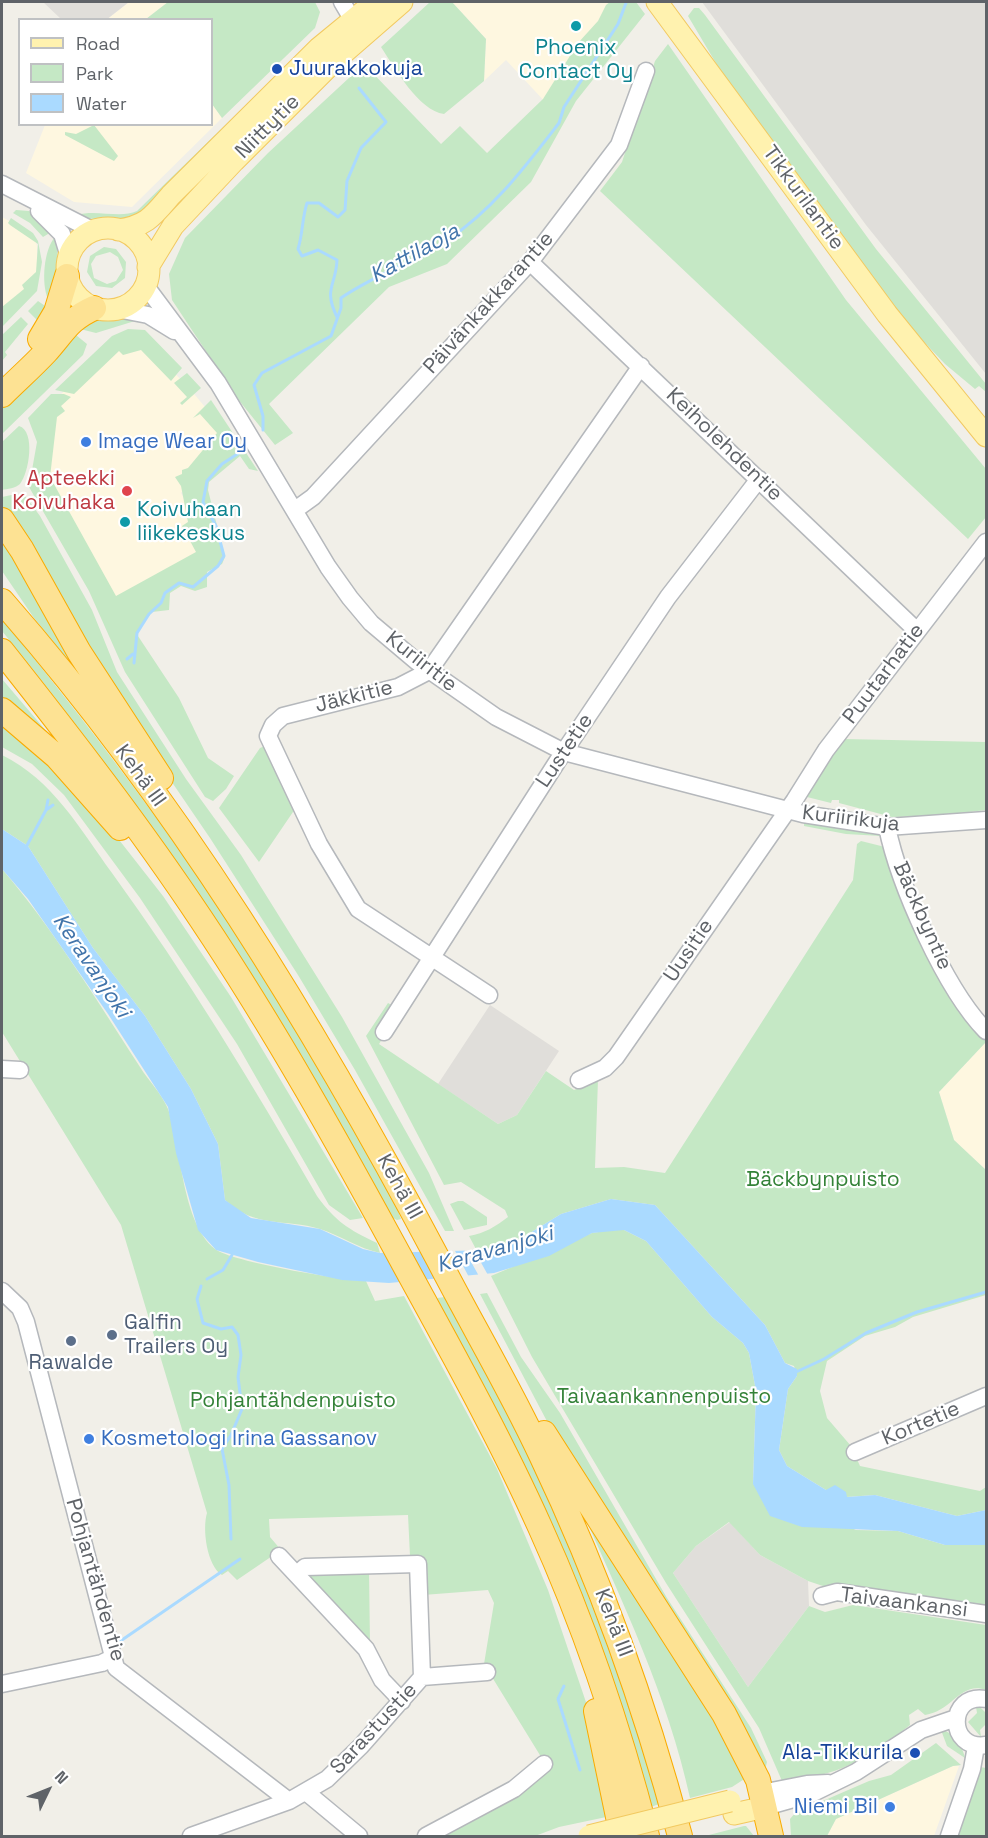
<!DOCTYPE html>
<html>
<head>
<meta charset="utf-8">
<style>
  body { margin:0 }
  #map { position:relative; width:988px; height:1838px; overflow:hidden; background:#f1efe8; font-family:"Space Grotesk",sans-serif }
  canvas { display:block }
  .frame { position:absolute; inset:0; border:3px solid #5f6368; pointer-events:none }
  .legend { position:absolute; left:18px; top:18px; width:195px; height:108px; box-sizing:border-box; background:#fff; border:2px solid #bfc1c3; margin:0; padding:8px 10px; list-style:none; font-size:18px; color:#5f6368 }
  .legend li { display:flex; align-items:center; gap:12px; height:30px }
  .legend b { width:30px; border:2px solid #bfc1c3 }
  .north { position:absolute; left:18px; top:1760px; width:60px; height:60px; -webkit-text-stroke:4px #fff; paint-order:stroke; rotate:47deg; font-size:16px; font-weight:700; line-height:24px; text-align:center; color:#5f6368 }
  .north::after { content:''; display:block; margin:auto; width:21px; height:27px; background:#5f6368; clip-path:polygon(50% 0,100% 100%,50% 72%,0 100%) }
</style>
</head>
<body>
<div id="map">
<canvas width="988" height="1838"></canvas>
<div class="frame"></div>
<ul class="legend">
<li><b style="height:8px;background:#fff2af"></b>Road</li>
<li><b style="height:16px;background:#c5e8c5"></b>Park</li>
<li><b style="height:16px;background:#aadaff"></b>Water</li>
</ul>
<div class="north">N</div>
</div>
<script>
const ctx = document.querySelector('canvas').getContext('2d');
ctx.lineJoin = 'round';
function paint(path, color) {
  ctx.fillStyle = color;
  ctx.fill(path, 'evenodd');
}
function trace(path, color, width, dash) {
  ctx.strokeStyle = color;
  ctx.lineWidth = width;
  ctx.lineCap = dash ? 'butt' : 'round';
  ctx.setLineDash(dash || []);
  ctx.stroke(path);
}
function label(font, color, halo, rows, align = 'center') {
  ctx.font = font + ' "Space Grotesk",sans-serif';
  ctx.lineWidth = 4.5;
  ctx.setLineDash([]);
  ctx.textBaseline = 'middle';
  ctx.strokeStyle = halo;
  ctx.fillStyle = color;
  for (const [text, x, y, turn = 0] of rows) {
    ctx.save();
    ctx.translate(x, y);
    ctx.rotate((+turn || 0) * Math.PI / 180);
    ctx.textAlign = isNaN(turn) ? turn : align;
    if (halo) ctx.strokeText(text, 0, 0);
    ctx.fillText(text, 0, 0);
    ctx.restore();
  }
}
paint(new Path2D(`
  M129 2H168L146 19 106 20Z
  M452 2H619L548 105 506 60 484 81 486 39Z
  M212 104 222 118 132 207 74 202 26 173 45 125 212 124Z
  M2 217 24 229 35 239 37 246V280L2 315Z
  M143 341 190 389 225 431 181 493 212 549 111 604 41 480 52 403 115 342Z
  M986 1042V1170L954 1140 939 1092Z
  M953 1766H959L934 1836H827L836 1819Z`), '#fef7e0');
paint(new Path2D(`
  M43 2H129L106 20 61 19Z
  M702 2H986V374L866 225Z
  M490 1005 559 1051 517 1115 498 1124 438 1084Z
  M730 1522 760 1555 808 1581 809 1606 748 1687 673 1573 696 1546Z`), '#e0deda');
paint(new Path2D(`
  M168 2H315L320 12 315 28 222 118 212 104V20L146 19Z
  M430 2H452L486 39 484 81 444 114C419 111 394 67 381 47Z
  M610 2H636L645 14 576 101 531 182 447 264 389 287 269 404 293 433 275 445 237 398 172 300 169 274 185 238 268 153 364 64 441 144 460 126 487 153 543 99 578 43 598 21 606 5Z
  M694 8H699L705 15 876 249 986 384V392L979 386 975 389 945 364 903 320 723 75 688 16Z
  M668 44 846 300 986 469V517L968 539 600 191 622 162 655 61Z
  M253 98 255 100 145 214C123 220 99 223 77 215 96 209 120 219 137 211Z
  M94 125 118 156 114 161 65 135V132L76 134Z
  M16 210 29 211 53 231 43 237 30 223 13 213Z
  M11 218 33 233 38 241 42 262 37 291 2 327V307L24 289 22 285 36 272 38 244 10 225 8 223Z
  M55 237C60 256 59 282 48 299 41 283 44 249 55 237Z
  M104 247 116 249 126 262 125 278 112 288 96 286 87 272 90 256ZM110 252 118 257 123 270 116 281 107 284 94 278 91 264 96 256Z
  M38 301 48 308 38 321 28 311Z
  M122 316 138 320 96 333 80 329 92 320Z
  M21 317 28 324 5 352 7 355 2 361V335Z
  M128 329 145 330 182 368 171 381 141 350 123 355 119 351 74 394 55 390 112 336Z
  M71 331 87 344 83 355 2 434V407L36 372Z
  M187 373 201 388 182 405 180 403 187 397 174 383Z
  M51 394H64L71 397 61 406 65 411 57 417 50 477 116 596 196 552 182 526 188 522 181 486 175 477 182 474V470L188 468 217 433 200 414 193 418 211 400 258 471 249 469 240 456 209 482 208 490 225 557 222 564 207 572V587L195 591 181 586 170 593 169 610 152 612 136 633 179 698 208 758 234 776 226 789 213 801 205 797 125 672 89 591 29 487 37 442 28 418Z
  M19 426C36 431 29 473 20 484 16 488 7 489 2 490V442Z
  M16 494 26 497 40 516 92 610 117 672 186 779 241 855 342 1017 429 1173 454 1231H445L355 1070 298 975 210 838 120 706 2 507V497Z
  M2 529 97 696 34 618 2 571Z
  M2 619C85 721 166 825 237 936 292 1021 343 1109 393 1198L401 1219 397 1220 391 1217C280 1007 152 815 2 631Z
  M2 679 53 739 2 701Z
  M2 717 73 781 163 896 231 997 363 1218 350 1220 329 1205 237 1044 140 898 64 795 32 764 2 747Z
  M844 739 986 742V810L934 816 892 817 839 803V800H832L831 803 803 796Z
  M265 746 295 809 259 862 219 808 260 748Z
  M2 755C53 780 80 829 112 873 187 976 253 1085 317 1196 336 1222 348 1229 377 1243L380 1253C358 1248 341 1236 320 1229 285 1218 255 1229 225 1200L218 1144 191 1089 145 1016 93 948 28 846 2 829Z
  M804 820 879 833 881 836 846 834 804 826Z
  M861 841 885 847 911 926 913 925 986 1038V1042L939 1092 954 1140 986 1170V1295L913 1317 895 1327 865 1336 827 1361 820 1391 827 1418 851 1446 860 1466 980 1491 986 1487V1510L957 1516 875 1495 846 1497 826 1490 787 1466 779 1450 788 1389 797 1376 794 1366 785 1363 765 1325 655 1205 611 1199 561 1214 517 1241 477 1251 469 1236C485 1233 495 1227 508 1217L505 1210 461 1182 444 1185 366 1036 388 1003 401 1010 379 1044 498 1124 517 1115 546 1071 574 1090 598 1079 595 1168 624 1167 665 1173 853 880 857 844Z
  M2 869C54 930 96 999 140 1067 148 1080 162 1094 168 1109 182 1147 181 1222 215 1249 232 1262 341 1280 366 1281L375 1301 404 1296 497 1469 548 1590 590 1714 611 1816 559 1827 535 1836H434L546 1765 484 1664 494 1603 488 1590 423 1595 422 1556H410L408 1515 269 1519 270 1537 281 1550 237 1580 228 1571 222 1575C207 1566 202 1529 207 1513L121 1225 2 1032Z
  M458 1201H463L487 1217V1225L464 1230 450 1204Z
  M611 1230H624L646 1241 712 1317 743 1343 749 1353 756 1391 753 1484 856 1530 898 1531 945 1545H986V1609L826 1587 808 1581 760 1555 729 1522 696 1546 673 1573 748 1687 809 1606 825 1612 853 1605 986 1625V1690C960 1681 953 1711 925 1715L918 1709 909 1715 910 1725C867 1759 838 1777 782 1781L759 1728 666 1583 532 1357 491 1276 592 1233Z
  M487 1293 521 1357 560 1413 667 1598 751 1728 767 1762 765 1770 560 1446 480 1294Z
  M445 1297C537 1457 608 1627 659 1804L651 1807C627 1721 600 1636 565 1553 528 1465 481 1383 437 1298Z
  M579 1504 749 1776 732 1787 690 1798C668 1696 621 1599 579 1504Z
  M369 1570 370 1644 309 1576 312 1573Z
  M976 1707H980L986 1713V1724L980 1730 981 1737 968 1722 977 1713Z
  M941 1730C953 1731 963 1747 965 1758L947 1746Z
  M936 1743 961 1765 953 1766 836 1819 827 1836H791L790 1819 795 1813 869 1781 891 1775Z
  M980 1767 986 1768V1836H953Z
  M746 1826 754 1836H705L744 1826Z`), '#c5e8c5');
paint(new Path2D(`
  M2 829 28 846 93 948 145 1016 191 1089 218 1144 225 1200 251 1218 320 1229 363 1249 380 1253 488 1250 517 1241 561 1214 611 1199 655 1205 765 1325 785 1363 797 1369V1376L788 1389 779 1450 787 1466 826 1490 835 1485 846 1492 847 1497 875 1495 957 1516 986 1510V1545H945L898 1531 802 1527 770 1516 753 1484 756 1391 749 1353 743 1343 712 1317 646 1241 624 1230 592 1233 549 1256 494 1273 389 1283 342 1280 258 1262 216 1250 198 1230 176 1153 168 1107 108 1014 28 899 2 869Z`), '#aadaff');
paint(new Path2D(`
  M473 1248 489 1277 480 1278 464 1249Z
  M420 1249H454L470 1279 437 1282Z`), '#f1efe8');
trace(new Path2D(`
  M337 317C323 288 336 286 337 260L318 250 302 256 298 249C303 233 302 218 307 203H319L338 217 345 210 347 181 361 148 386 122 359 88
  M263 430V416L254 385 262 373 331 336 341 308V298C374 275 412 263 446 241 493 210 525 167 559 123L564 107 618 24 626 3
  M127 659 133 654
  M134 663 137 633 149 614 161 603 165 593 179 583 193 587 218 566 224 556 216 526 203 502 207 481 222 464 242 451
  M46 810 48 800
  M25 849 46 810 53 805
  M207 1279 223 1270 232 1255
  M201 1286 197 1299 203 1323 221 1329 232 1327 238 1335 241 1355 238 1377 242 1409 231 1435 222 1449 229 1485 231 1539
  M796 1372 824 1359 866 1333 917 1312 986 1292
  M119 1642 240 1559
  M564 1686 558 1699 580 1770`), '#aadaff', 3);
const minor = new Path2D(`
  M342 2 358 29
  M2 184 94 231
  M39 211 62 234 69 257
  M530 262 916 630
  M145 285 218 383 328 567 350 598 371 623 416 661 496 717 564 752 803 814 887 827 986 820
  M117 309 148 315 174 331
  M295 510 313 497 530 262 619 145 646 71
  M887 827C899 885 945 989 986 1031
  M489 995 358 909 319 844 268 736 273 725 283 716 398 687 429 671 641 366
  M384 1032 557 762 668 597 759 479
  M2 1069 20 1070
  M579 1080 605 1068 616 1057 794 801 826 750 986 542
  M2 1291 20 1308 26 1322 116 1668 289 1801
  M855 1452 986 1396
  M279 1556 366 1649 382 1680 402 1701
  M822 1596 837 1592 986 1614
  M422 1677 487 1672
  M2 1684 102 1663 112 1658
  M986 1745C947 1751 947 1692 986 1699
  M306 1792 359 1836
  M761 1793 807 1784 828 1783
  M765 1807 811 1794 856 1772 921 1730 956 1718
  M191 1836 289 1801 327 1779 361 1746 422 1677 418 1564 305 1567 297 1574
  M426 1836 514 1789 544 1764
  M949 1836 972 1769 976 1746`);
const major = new Path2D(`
  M657 2 887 314 986 436
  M67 269a41 41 0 1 1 82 0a41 41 0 1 1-82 0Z
  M118 230C147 226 153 216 171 195L319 48 375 2
  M148 267 173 226 234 161 333 62 402 2
  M734 1814 765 1807`);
const highway = new Path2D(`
  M40 339 56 312 67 276
  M2 395C16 381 32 367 46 352 64 332 69 319 94 308
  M2 520 22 550 79 652 161 778
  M2 601C176 799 315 1027 438 1259 472 1325 510 1388 541 1455 601 1581 644 1702 680 1836
  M2 651C71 738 139 826 201 919 276 1031 341 1148 405 1266 452 1352 500 1438 540 1527 585 1626 620 1731 647 1836
  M2 710 57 757 120 828
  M544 1433 724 1714 758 1780 771 1836
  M596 1711 622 1836`);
trace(minor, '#b5b8bc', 19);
trace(major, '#f2c960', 23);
trace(highway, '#f9ab00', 26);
trace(minor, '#fff', 16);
trace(major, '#fff2af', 21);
trace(highway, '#fde293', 24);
const majorBridge = new Path2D(`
  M589 1836 730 1801`);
trace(majorBridge, '#f2c960', 23, []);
trace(majorBridge, '#fff2af', 21);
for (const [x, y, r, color] of [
  [576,26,6,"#0f9aa8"],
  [277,69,6,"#1a4fb4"],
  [86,442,6,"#3f7fe0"],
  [127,491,6,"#e0444e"],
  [125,522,6,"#0f9aa8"],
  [112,1335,6,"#5c6f8a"],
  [71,1341,6,"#5c6f8a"],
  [89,1439,6,"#3f7fe0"],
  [915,1753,6,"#1a4fb4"],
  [890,1807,6,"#3f7fe0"]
]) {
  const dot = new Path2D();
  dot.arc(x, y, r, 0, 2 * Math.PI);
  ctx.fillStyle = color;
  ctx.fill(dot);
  trace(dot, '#fff', 2);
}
label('21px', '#0d838f', '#fff', [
  ["Phoenix",576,48],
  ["Contact Oy",576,72],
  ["Koivuhaan",137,510,"left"],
  ["liikekeskus",137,534,"left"]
]);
label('21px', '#164399', '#fff', [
  ["Juurakkokuja",289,69],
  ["Ala-Tikkurila",903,1753,"right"]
], 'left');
label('21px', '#5f6368', '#fff', [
  ["Niittytie",268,127,-45],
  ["Tikkurilantie",803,198,54],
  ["Päivänkakkarantie",489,303,-48],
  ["Keiholehdentie",724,445,44],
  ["Kuriiritie",421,662,38],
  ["Puutarhatie",884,674,-53],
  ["Jäkkitie",354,697,-14],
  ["Lustetie",565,751,-56],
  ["Kehä III",140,776,54],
  ["Kuriirikuja",851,819,7],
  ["Bäckbyntie",922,916,66],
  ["Uusitie",689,951,-56],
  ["Kehä III",399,1187,61],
  ["Kortetie",921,1424,-23],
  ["Pohjantähdentie",95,1580,74],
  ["Taivaankansi",904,1603,7],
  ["Kehä III",613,1623,69],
  ["Sarastustie",374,1729,-47]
]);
label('21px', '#366cbe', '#fff', [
  ["Image Wear Oy",98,442],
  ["Kosmetologi Irina Gassanov",101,1439],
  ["Niemi Bil",878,1807,"right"]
], 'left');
label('21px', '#be3a42', '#fff', [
  ["Apteekki",115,479],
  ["Koivuhaka",115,503]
], 'right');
label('21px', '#348238', '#fff', [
  ["Bäckbynpuisto",823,1180],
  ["Taivaankannenpuisto",664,1397],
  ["Pohjantähdenpuisto",293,1401]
]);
label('21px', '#4e5e75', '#fff', [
  ["Galfin",124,1323],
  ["Trailers Oy",124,1347],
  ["Rawalde",71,1363,"center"]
], 'left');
label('italic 22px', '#4174aa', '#fff', [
  ["Kattilaoja",415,254,-29],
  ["Keravanjoki",91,966,56],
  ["Keravanjoki",495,1250,-16]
]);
</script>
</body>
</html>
